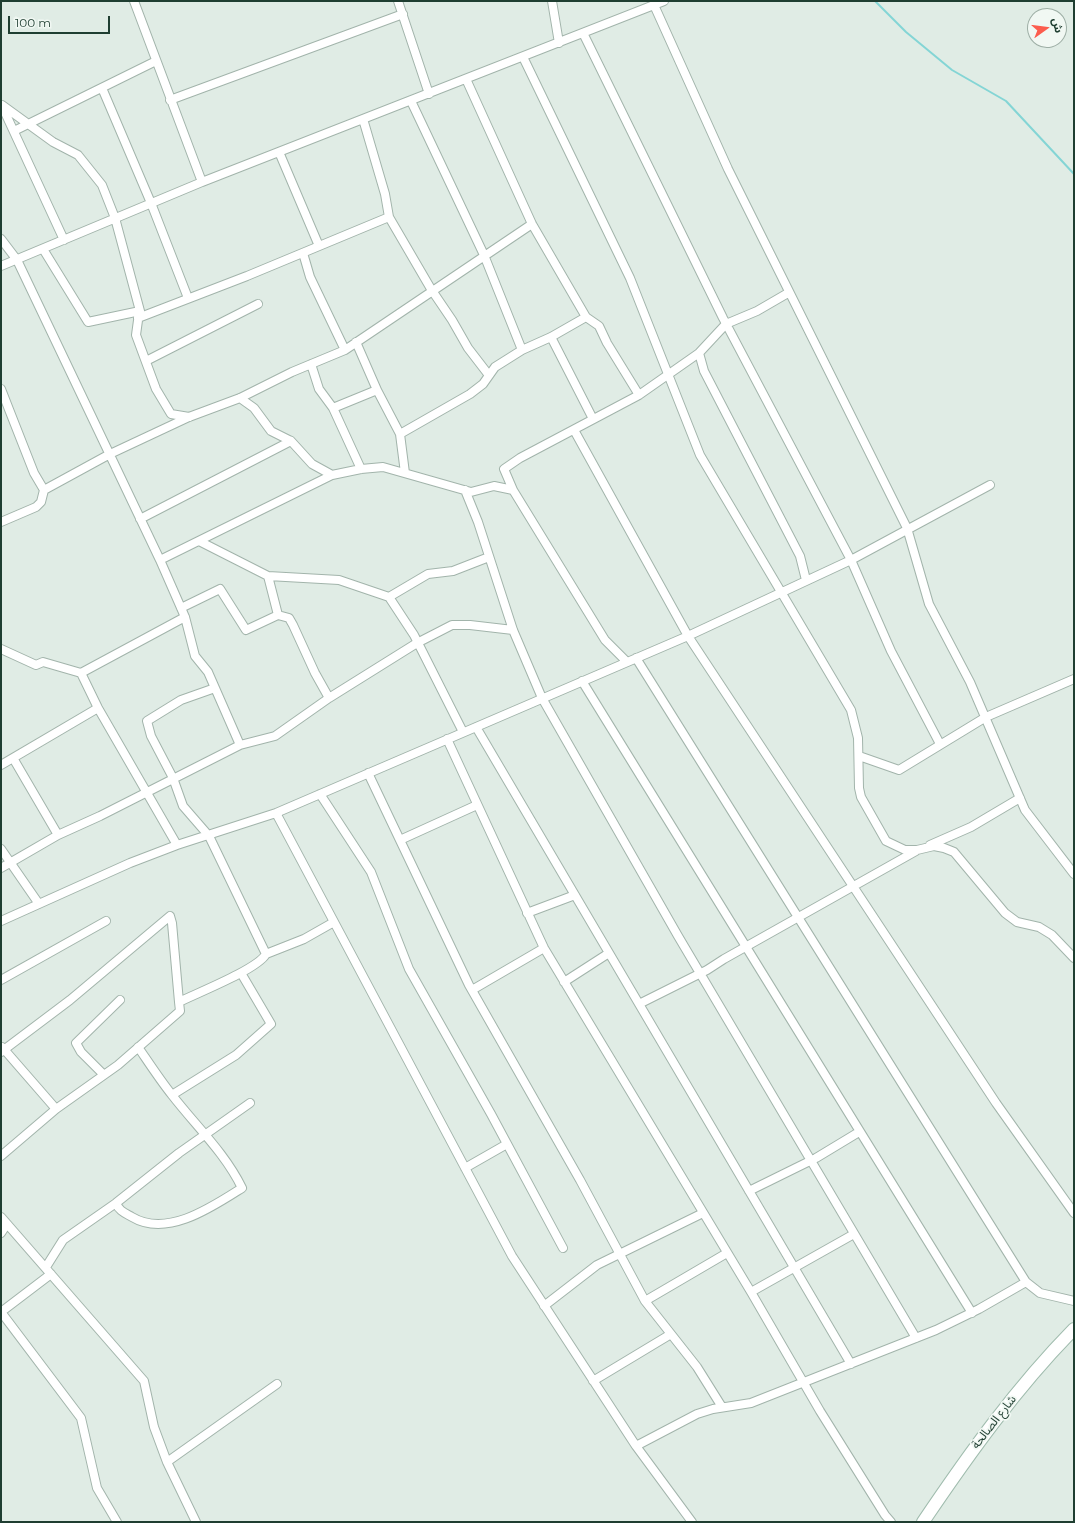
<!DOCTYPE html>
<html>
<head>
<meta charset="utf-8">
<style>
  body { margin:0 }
  #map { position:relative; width:1075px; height:1523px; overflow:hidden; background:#e0ece5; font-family:Montserrat,"Noto Sans Arabic",sans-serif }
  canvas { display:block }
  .frame { position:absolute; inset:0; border:2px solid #1f3e31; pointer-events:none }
  .north { position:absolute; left:1027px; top:8px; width:40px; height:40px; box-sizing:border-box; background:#f1f8f3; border:1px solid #9daea5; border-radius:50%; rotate:76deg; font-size:11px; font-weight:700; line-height:16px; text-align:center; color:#1f3e31 }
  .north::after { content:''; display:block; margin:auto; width:14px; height:18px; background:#fc5d4e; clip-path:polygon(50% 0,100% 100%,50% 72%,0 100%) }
  .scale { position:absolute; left:8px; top:16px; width:102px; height:18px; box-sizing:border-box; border:2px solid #1f3e31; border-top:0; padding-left:5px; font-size:12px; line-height:14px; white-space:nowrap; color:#1f3e31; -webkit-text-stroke:3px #f1f8f3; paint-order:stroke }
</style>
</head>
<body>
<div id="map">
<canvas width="1075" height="1523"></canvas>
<div class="frame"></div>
<div class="north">ش</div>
<div class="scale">100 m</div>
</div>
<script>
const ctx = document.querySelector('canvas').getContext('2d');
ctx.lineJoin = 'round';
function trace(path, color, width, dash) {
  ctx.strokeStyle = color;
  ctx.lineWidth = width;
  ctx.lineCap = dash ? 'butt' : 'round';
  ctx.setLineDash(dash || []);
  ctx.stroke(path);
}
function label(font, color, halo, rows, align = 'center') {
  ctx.font = font + ' Montserrat,"Noto Sans Arabic",sans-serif';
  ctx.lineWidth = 3.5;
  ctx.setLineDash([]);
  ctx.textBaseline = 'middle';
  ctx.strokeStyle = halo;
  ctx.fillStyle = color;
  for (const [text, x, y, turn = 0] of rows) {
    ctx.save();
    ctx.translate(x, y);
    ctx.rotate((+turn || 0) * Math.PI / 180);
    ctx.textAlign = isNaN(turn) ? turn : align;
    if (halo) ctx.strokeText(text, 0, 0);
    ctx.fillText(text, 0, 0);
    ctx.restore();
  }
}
trace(new Path2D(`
  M875 1 906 32 952 70 1006 101 1074 174`), '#84d5d5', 2);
const street = new Path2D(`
  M134 1 202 182
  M398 1 429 94
  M552 1 559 43
  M654 5 728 169 907 528 929 604 970 682 1025 810 1074 874
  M583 33 723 318 851 560 891 651 940 744
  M523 57 630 278 700 455 851 710 858 738 859 788 861 797 886 841 905 850H917L934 846 944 848 954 852 1005 913 1017 922 1039 927 1052 935 1074 958
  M466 79 532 224 586 317 599 326 607 343 639 395 520 458 504 469 513 490
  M102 88 151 203 188 298
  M170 100 403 14
  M411 101 484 255 522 350
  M2 105 53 142 78 155 102 185 115 218 140 311 88 322 43 249
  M2 106 64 240
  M363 119 385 194 389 217 431 289 452 320 468 348 488 374
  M14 131 156 61
  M279 152 319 246
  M1 239 17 260 160 560 185 617 195 656 208 672 240 745
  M303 253 310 277 345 350
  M1 266 202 182 664 1
  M788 293 757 311 726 324 699 353 704 371 800 556 806 580
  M139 313 136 335 156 389 171 414 189 417
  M138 318 247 276 389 217
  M551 337 593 419
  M356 342 377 390 400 434 405 473
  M146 361 258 304
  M311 364 319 389 333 408 361 469
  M1 389 34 473 44 490 41 502 36 507 1 522
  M639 395 699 353
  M240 398 254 408 271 431 291 441 312 464 332 475 361 469 383 467 471 492 494 486 513 490 605 640 627 662
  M333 408 377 390
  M574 430 688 636 996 1103 1074 1213
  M400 434 470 394 483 384 495 367 522 350 551 337 586 317
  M44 490 110 454 189 417 240 398 292 372 345 350 532 224
  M465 490 478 522 513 630 542 698 678 936 916 1338
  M140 519 291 441
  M199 541 268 576 339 580 389 597 414 635 463 732
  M160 560 332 475
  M389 597 428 574 453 571 489 557
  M181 608 220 589 246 630 278 615 268 576
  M278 615 289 618 293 625 315 673 329 698
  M1 649 36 665 43 662 81 673 185 617
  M636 658 1026 1282 1040 1293 1074 1301
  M81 673 98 708 177 845
  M582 681 972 1313
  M215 688 181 700 147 721 151 736 173 778 183 806 209 836 266 954
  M476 727 851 1364
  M447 739 544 948 751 1292 820 1411 885 1515 891 1522
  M859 756 899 770 986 717 1074 679
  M13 758 58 835
  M1 765 98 708
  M368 773 469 985 580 1180 645 1301 697 1367 722 1407
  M320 794 371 872 409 969 491 1114 563 1248
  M276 813 512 1256 636 1446 692 1522
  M400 840 477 805
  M930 845 971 827 1020 798
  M1 849 39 904
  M1 868 58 835 100 816 240 745 275 736 329 698 417 643 452 625H470L513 630
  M527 913 575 895
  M1 921 130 863 177 845 276 813 688 636 851 560 990 485
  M1 980 106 921
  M564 982 609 953
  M472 990 544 948
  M639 1004 707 970 724 959 916 851
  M2 1047 56 1109
  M1 1052 70 1000 170 916 172 923 179 1002C197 993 258 969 266 954L304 939 334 922
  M104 1075 81 1052 76 1043 120 1000
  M172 1095 236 1055 271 1024 241 973
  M1 1156 56 1109 118 1065 180 1011 179 1002
  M465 1168 507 1144
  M749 1191 816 1158 859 1132
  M116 1203C119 1211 125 1213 132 1217 167 1238 212 1207 242 1188 225 1153 196 1126 172 1095 160 1080 149 1063 138 1047
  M1 1217 144 1381 154 1427 167 1462 196 1522
  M1 1233 7 1224
  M46 1267 63 1240 116 1203 179 1153 250 1103
  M751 1292 854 1234
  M645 1301 727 1253
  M544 1306 597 1265 703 1213
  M1 1312 81 1418 97 1488 117 1522
  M1 1312 51 1274
  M593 1381 671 1334
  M636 1446 697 1414 713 1409 751 1403 936 1330 979 1309 1026 1282
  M167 1462 277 1384`);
const secondary = new Path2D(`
  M923 1522C969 1454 1016 1388 1074 1329`);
trace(street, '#a2b4ab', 10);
trace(secondary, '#a0bcae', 14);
trace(street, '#fff', 8);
trace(secondary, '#fff', 12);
label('12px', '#1f3e31', '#f1f8f3', [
  ["شارع الصالحة",994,1422,-52]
]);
</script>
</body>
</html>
